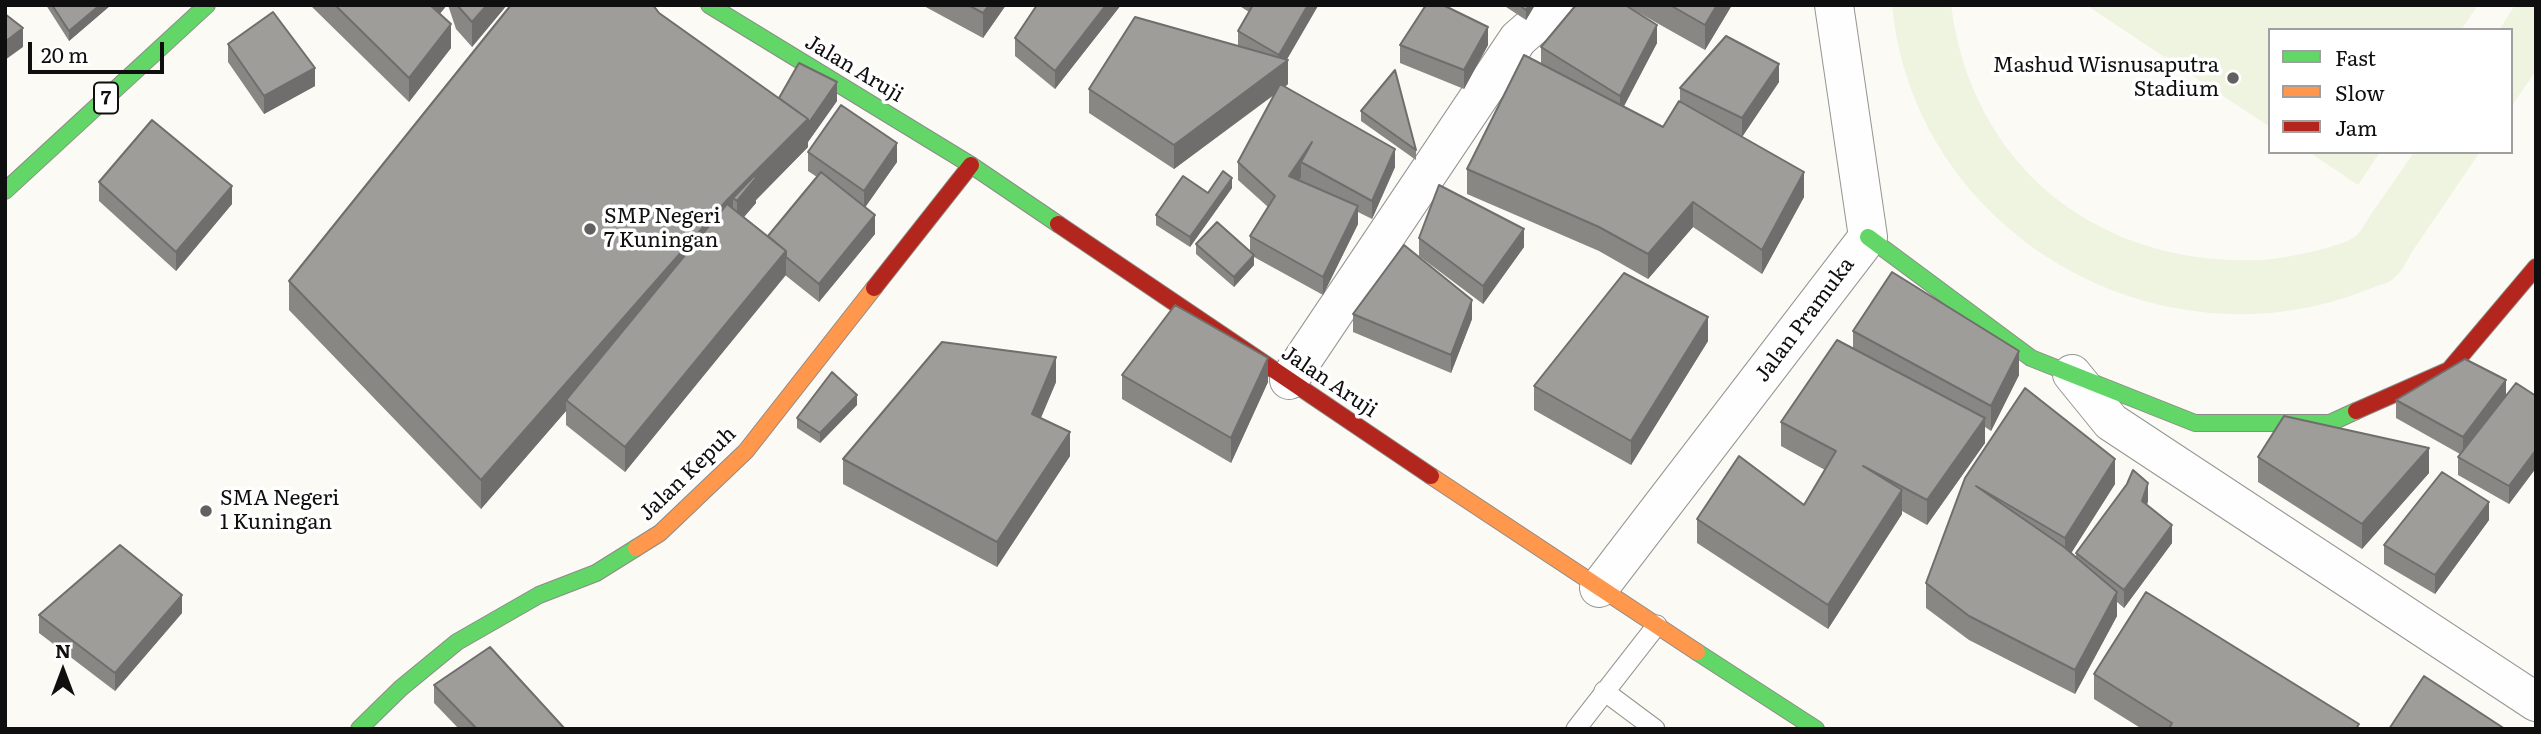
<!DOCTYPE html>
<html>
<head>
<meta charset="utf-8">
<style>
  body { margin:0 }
  #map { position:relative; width:2541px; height:734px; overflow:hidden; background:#fbfaf5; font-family:Literata,serif }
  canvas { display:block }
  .frame { position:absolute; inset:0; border:7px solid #0f0f0f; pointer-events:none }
  .legend { position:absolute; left:2268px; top:28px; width:245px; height:126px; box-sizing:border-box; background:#fff; border:2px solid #9f9f9f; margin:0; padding:9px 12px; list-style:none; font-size:21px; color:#0f0f0f }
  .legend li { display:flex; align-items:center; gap:14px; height:35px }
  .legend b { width:35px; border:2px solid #9f9f9f }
  .north { position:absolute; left:28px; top:636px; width:70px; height:70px; -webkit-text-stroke:5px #fff; paint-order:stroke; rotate:0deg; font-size:19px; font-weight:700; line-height:28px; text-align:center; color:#0f0f0f }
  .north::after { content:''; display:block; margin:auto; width:24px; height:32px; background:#0f0f0f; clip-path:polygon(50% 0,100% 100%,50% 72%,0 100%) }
  .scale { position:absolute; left:28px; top:42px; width:136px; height:32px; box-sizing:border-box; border:4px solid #0f0f0f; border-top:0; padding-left:9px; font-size:21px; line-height:24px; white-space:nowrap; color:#0f0f0f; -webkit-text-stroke:5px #fff; paint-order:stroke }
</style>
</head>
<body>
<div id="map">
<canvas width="2541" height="734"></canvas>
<div class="frame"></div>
<ul class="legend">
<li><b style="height:9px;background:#63d668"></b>Fast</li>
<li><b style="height:9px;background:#ff974d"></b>Slow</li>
<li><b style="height:9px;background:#b3261e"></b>Jam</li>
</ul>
<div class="north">N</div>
<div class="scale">20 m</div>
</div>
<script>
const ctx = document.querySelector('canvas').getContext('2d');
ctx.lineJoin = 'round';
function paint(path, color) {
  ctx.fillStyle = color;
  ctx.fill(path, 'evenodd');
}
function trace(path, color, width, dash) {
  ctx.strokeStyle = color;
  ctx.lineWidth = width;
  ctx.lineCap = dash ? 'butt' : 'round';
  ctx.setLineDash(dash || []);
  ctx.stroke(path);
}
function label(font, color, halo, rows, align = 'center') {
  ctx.font = font + ' Literata,serif';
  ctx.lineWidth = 7;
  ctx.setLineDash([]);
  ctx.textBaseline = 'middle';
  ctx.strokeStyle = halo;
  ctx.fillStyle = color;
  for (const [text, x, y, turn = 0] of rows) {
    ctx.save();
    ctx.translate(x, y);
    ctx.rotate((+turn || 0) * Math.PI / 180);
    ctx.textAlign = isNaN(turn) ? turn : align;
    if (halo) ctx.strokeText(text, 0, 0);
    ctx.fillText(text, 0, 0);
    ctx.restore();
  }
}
paint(new Path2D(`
  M1892 5H1951C1972 167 2098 266 2259 260 2278 260 2343 247 2356 236 2362 230 2367 220 2371 214 2386 193 2400 173 2414 152H2480C2458 184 2436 217 2414 249 2408 258 2402 273 2393 279 2389 283 2379 285 2374 287 2345 299 2317 307 2287 311 2096 337 1910 201 1892 5Z
  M2086 5H2478L2461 30H2270V127Z
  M2515 5H2536V71L2511 107V30H2499Z
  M2309 152H2380L2358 185Z`), '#eff4e0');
const lane = new Path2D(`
  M1604 691 1655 729
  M1576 729 1657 625`);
const street = new Path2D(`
  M2072 374 2111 422 2536 702
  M1289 380 1518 39 1557 5
  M1599 588 1868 237 1834 5`);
const fast = new Path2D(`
  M709 5 971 165 1058 224
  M5 191 207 5
  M1868 237 2031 358 2195 423H2330L2356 411
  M1697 652 1816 729
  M359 729 401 688 457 642 539 595 596 573 636 548`);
const slow = new Path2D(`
  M1431 476 1697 652
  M636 548 660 533 746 451 874 288`);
const jam = new Path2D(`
  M1058 224 1431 476
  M874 288 971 165
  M2356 411 2449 370 2536 267`);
trace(lane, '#959593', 21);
trace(street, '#959593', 40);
trace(fast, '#8c8b89', 18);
trace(slow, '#8c8b89', 18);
trace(jam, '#8c8b89', 18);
trace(lane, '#fefefe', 19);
trace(street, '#fefefe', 38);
trace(fast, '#63d668', 16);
trace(slow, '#ff974d', 16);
trace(jam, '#b3261e', 16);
paint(new Path2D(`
  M46 5H111L69 41Z
  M310 5H447L440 14 451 48 409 102Z
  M448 5H507L472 47 456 29Z
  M922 5H1006L983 38Z
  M1037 5H1121L1055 89 1015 56V38Z
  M1238 5H1318L1287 59 1288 84 1285 87 1395 167 1372 219 1358 212V224L1323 295 1254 257V265L1234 287 1196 254V244L1250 251V236L1268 207 1238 180V162L1274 95 1174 169 1089 113V89L1238 46V31L1249 12Z
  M1503 5H1535L1526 20Z
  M1625 5H1732L1705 50Z
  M659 13 779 98 837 101 808 142V147L756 200V203L744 217 768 236 817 177 808 171V152L897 162 865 207 875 234 819 302 785 275 625 472 566 425V411L481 509 289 310V281Z
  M1657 43 1623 107 1663 127 1680 101V88L1779 82 1742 137 1804 197 1762 274 1693 227 1648 279 1599 251 1467 194V169L1541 64V47Z
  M228 44 315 86 264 114 228 62Z
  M1400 45H1488L1464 89 1400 63Z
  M1361 111 1416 150V160L1361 121Z
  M99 182 232 204 176 271 99 201Z
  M1232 188 1190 247 1156 225V215L1208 193Z
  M1419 238 1524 247 1483 304 1419 256Z
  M1353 314 1472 319 1451 373 1353 332Z
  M1853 331 2019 375 1991 431 1985 427V443L1927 525 1902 511V514L1828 629 1697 543V519L1804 505 1825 470 1781 446V422L1853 349Z
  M1708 341 1631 465 1534 410V386Z
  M1122 375 1268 382 1231 463 1122 399Z
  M1056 382 1041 418 1070 456 997 567 843 484V459Z
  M2506 395 2536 396V468L2509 504 2458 475V457L2460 454 2396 418V400Z
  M857 405 820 443 797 428V418Z
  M2258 457 2429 473 2362 549 2258 482Z
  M1965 478 2115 484 2071 553 2076 557V553L2148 501 2147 505 2172 543 2124 608 2117 602V616L2075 694 1969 640 1926 608V583Z
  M2489 520 2435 594 2384 564V545Z
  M182 613 115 691 39 633V615Z
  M2094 674 2359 729H2142L2094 699Z
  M434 685 565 729H459L434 703Z`), '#898784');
paint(new Path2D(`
  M100 5H111L69 41V31Z
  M427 5H447L427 28Z
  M487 5H507L472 47V22Z
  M989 5H1006L983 38V13Z
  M1106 5H1121L1055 89V71Z
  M1308 5 1318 6 1286 61 1288 60V84L1174 169V145L1279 66V55Z
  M1529 5H1535L1526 20V10Z
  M1717 5H1732L1705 50V25Z
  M451 24V48L409 102V78Z
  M1657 25V43L1620 114V96Z
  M1488 27V45L1464 89V70Z
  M23 28V47L5 60V42Z
  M1779 64V82L1742 137V118Z
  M315 68V86L264 114V96Z
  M837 82V101L808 142V147L756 200V203L737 225V201L733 198V222L566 400V411L481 509V480L727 200Z
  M1312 142 1301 162V177L1289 194V176Z
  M897 143V162L864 209V191Z
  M1395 149V167L1372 219V201Z
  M1804 172V197L1762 274V250Z
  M1232 178V188L1190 247V237Z
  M232 186V204L176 271V252Z
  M1693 202V227L1648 279V254Z
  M1358 206V224L1323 295V277Z
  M875 215V234L819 302V284Z
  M1524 229V247L1483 304V286Z
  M786 251V275L625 472V447Z
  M1254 255V265L1234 287V277Z
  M1472 300V319L1451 373V355Z
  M1708 317V341L1631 465V441Z
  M2019 351V375L1991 431V406Z
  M1056 357V382L1032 438V414Z
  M1268 358V382L1231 463V438Z
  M2506 380V398L2463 455V437Z
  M857 395V405L820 443V433Z
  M1985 418V443L1927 525V500Z
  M1070 432V456L997 567V542Z
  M2429 448V473L2362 549V524Z
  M2536 450V468L2509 504V486Z
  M2115 459V484L2065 563V538Z
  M2148 483V501L2142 519V501Z
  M1902 490V514L1828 629V605Z
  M2489 502V520L2435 594V575Z
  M2172 525V543L2124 608V590Z
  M2117 592V616L2075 694V670Z
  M182 595V613L115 691V673Z`), '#6f6e6c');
const building = new Path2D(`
  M52 5H100L69 31Z
  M335 5H430L451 24 409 78Z
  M457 5H487L472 22Z
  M511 5H653L659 13 808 119 727 200 481 480 289 281Z
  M968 5H989L983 13Z
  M1037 5H1106L1055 71 1015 38Z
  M1253 5H1308L1279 55 1238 31Z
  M1426 5H1443L1488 27 1464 70 1400 45Z
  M1519 5H1529L1526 10Z
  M1576 5H1625L1657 25 1620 96 1541 47Z
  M1670 5H1717L1705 25Z
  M273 12 315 68 264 96 228 44Z
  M5 14 23 28 5 42Z
  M1135 17 1288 60 1174 145 1089 89Z
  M1726 36 1779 64 1742 118 1680 88Z
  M1524 55 1663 127 1679 101 1804 172 1762 250 1693 202 1648 254 1599 227 1467 169Z
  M799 63 837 82 808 124V119L779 98Z
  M1395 70 1416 150 1361 111Z
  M1280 84 1395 149 1372 201 1301 162 1312 142 1289 176 1358 206 1323 277 1250 236 1275 196 1238 162Z
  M841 105 897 143 864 191 808 152Z
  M152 120 232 186 176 252 99 182Z
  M1223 171 1232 178 1190 237 1156 215 1183 176 1208 193Z
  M821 172 875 215 819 284 786 257V251L768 236Z
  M754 176 756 178 737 201 733 198Z
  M1439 185 1524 229 1483 286 1419 238Z
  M727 204 786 251 625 447 566 400Z
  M1217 222 1254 255 1234 277 1196 244Z
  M1404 245 1472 300 1451 355 1353 314Z
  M1892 272 2019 351 1991 406 1853 331Z
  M1624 273 1708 317 1631 441 1534 386Z
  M1175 305 1268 358 1231 438 1122 375Z
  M1837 340 1985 418 1927 500 1863 466 1902 490 1828 605 1697 519 1739 456 1804 505 1836 451 1781 422Z
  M942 342 1056 357 1032 414 1070 432 997 542 843 459Z
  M2465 359 2506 380 2463 437 2396 400Z
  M832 372 857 395 820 433 797 418Z
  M2516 383 2536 396V450L2509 486 2458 457Z
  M2025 388 2115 459 2065 538 1976 486 2064 547 2117 592 2075 670 1969 616 1926 583 1965 478Z
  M2284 416 2429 448 2362 524 2258 457Z
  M2133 470 2148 483 2142 501 2172 525 2124 590 2076 553 2127 484Z
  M2442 472 2489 502 2435 575 2384 545Z
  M120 545 182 595 115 673 39 615Z
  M2146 592 2359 724 2356 729H2169L2172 723 2094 674Z
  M490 647 565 729H477L434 685Z
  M2424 676 2505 729H2389Z`);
paint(building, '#9f9d9a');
trace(building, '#6f6e6c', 2);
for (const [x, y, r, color] of [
  [2233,78,7,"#626160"],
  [590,229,7,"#626160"],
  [206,511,7,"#626160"]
]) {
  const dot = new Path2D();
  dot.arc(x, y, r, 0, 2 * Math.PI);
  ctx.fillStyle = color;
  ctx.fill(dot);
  trace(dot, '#fff', 2.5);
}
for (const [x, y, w] of [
  [106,98,24]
]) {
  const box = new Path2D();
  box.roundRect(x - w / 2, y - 15.5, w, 31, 5);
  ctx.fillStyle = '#fff';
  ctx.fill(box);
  trace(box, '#0f0f0f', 2);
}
label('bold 19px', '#0f0f0f', null, [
  ["7",106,98]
]);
label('21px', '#0f0f0f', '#fff', [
  ["Mashud Wisnusaputra",2219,66,"right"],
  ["Stadium",2219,90,"right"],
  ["SMP Negeri",604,217],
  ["7 Kuningan",604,241],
  ["SMA Negeri",220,499],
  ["1 Kuningan",220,523]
], 'left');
label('21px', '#0f0f0f', '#fff', [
  ["Jalan Aruji",854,69,31],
  ["Jalan Pramuka",1805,320,-53],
  ["Jalan Aruji",1329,382,34],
  ["Jalan Kepuh",688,474,-44]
]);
</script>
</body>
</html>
